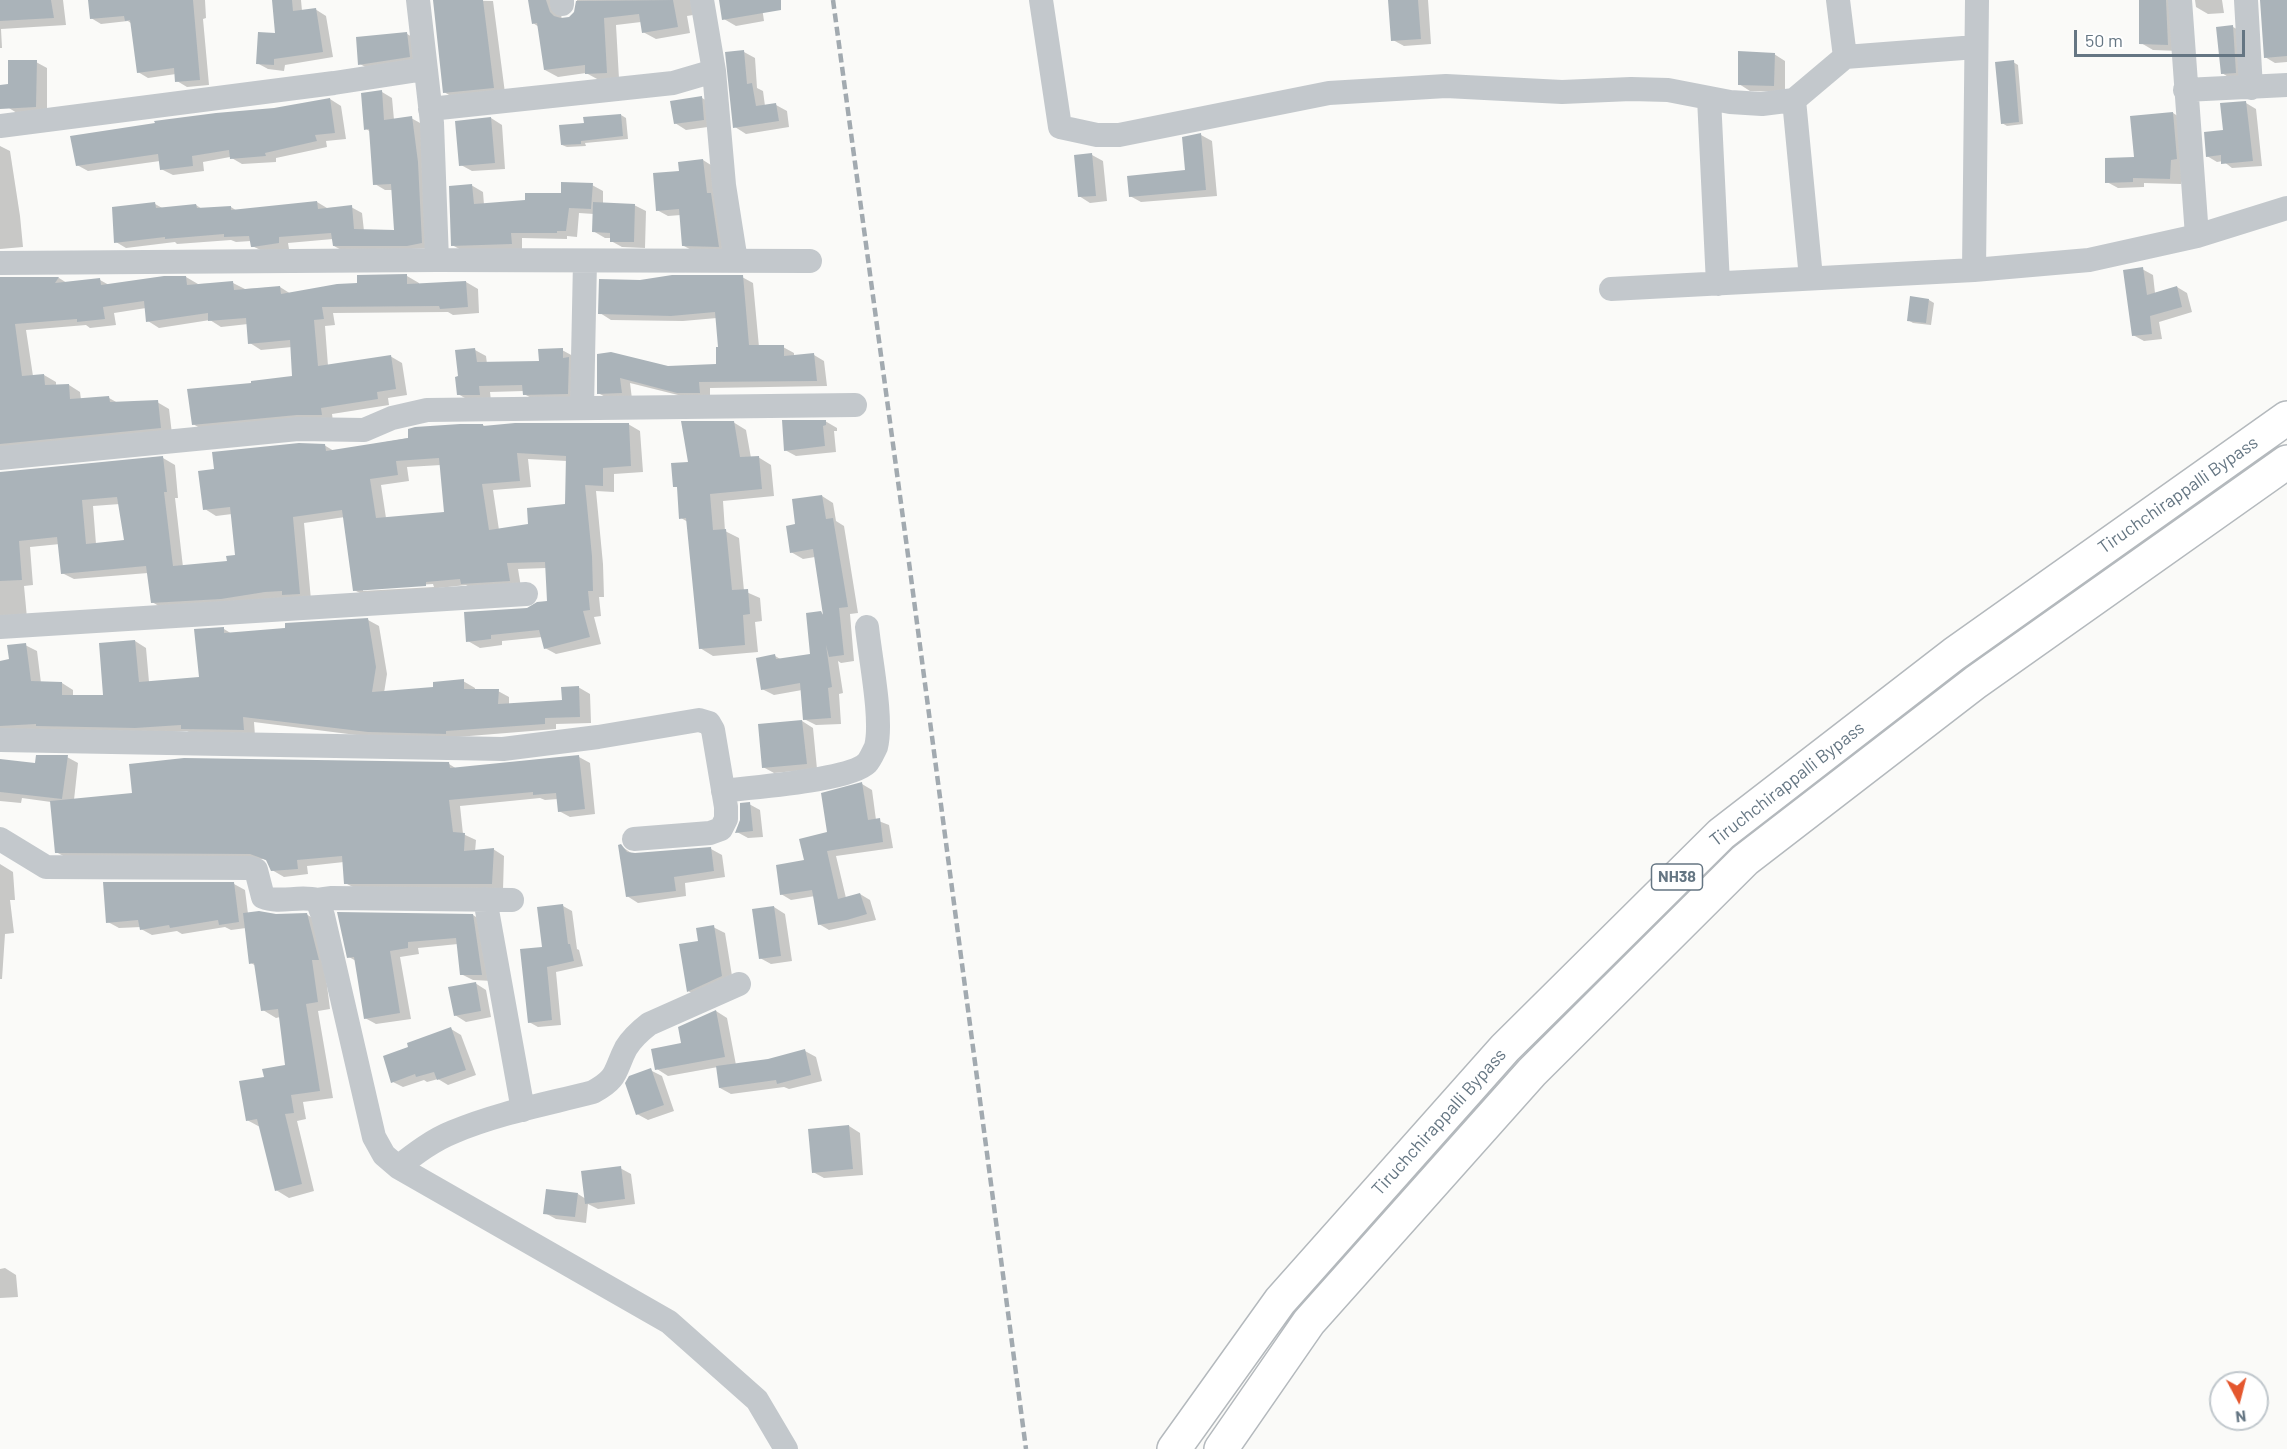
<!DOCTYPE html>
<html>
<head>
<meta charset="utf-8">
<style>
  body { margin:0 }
  #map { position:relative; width:2287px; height:1449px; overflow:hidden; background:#fafaf8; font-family:Barlow,sans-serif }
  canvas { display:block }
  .north { position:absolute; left:2209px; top:1371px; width:60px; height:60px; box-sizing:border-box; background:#fff; border:2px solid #c1c8cd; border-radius:50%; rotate:173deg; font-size:16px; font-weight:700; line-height:24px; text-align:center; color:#657683 }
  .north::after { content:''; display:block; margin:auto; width:21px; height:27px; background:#e4572e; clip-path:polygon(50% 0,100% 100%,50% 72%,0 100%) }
  .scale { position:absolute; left:2074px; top:30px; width:171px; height:27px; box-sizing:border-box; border:3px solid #657683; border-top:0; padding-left:8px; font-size:18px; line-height:21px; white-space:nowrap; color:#657683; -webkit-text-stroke:4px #fff; paint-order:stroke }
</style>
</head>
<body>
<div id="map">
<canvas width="2287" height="1449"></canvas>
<div class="north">N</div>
<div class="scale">50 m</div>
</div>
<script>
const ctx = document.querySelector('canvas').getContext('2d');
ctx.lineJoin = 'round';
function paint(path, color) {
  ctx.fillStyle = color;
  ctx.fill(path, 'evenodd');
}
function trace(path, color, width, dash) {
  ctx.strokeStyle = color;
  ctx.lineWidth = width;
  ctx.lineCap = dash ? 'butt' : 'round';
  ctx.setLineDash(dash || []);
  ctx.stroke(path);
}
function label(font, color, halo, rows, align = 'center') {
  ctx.font = font + ' Barlow,sans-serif';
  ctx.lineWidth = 6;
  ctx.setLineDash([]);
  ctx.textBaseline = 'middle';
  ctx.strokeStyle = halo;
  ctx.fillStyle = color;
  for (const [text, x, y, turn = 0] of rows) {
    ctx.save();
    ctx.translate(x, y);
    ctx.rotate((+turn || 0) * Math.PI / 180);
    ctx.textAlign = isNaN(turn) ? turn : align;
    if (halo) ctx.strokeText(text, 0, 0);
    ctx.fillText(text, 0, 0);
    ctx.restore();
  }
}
paint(new Path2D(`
  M0 0H63L66 25 1 29 2 48H0Z
  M90 0H205L206 18 203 19 209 85 187 87 177 81 176 74 148 78 138 72 132 24 128 21 101 24 91 18Z
  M274 0H301L302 11 315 9 326 16 333 57 285 65 284 71 268 69 257 63 277 35Z
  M435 0 493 1 505 93 456 99 444 92Z
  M530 0H563L560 8 562 20 569 18 575 12 577 0H692L693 15 687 16 690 33 656 39 643 32 641 22 616 25 619 79 599 80 586 73 558 77 545 70 539 27 533 23Z
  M721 0H761L764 21 736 26 724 19Z
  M1390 0H1428L1431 44 1404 46 1393 40Z
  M2141 0H2180L2179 51 2153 50 2141 43Z
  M2195 0H2222L2224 13 2208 14 2196 7Z
  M2262 0H2287V62L2275 63 2265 57Z
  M2233 27 2244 33 2247 79 2233 80 2222 73Z
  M407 34 418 40 420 63 371 70 360 64Z
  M744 52 755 58 757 88 763 91 765 106 776 105 787 111 789 127 746 134 735 127Z
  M1774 54 1785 61V92L1750 91 1739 84Z
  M36 62 47 68V113L20 115 9 108Z
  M2013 62 2018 65 2023 124 2007 126 2002 123Z
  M382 92 392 98 394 120 411 118 422 124 432 248 345 252 334 246 333 239 288 243 289 249 265 252 252 246 251 241 236 242 231 240 177 244 175 242 126 248 116 242 155 204 164 209 196 205 202 209 231 207 237 211 317 202 327 208 351 207 362 213 364 231H396L393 190H385L375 184 371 132 366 129Z
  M702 98 713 104 715 126 686 130 675 123Z
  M330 99 341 106 346 139 326 141 327 147 276 158V162L242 164 230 157 203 162 204 171 173 175 161 169 160 161 88 171 77 165 274 110Z
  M2246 103 2256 109 2262 166 2232 168 2223 161 2217 162 2207 156Z
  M2173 113 2184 120 2181 184 2144 183V187L2118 188 2107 182 2136 159Z
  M621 115 626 118 628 139 585 143 586 146 567 147 562 145 586 124Z
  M491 118 502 125 505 169 472 171 461 165Z
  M1201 135 1212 141 1217 196 1141 202 1130 196 1186 172Z
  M0 146 10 151 20 216 23 247 0 249Z
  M1092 155 1103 161 1107 201 1090 203 1079 196Z
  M703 160 714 167 730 252H695L684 246 681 215 668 216 657 210 681 173Z
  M471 185 483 192 484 205 527 201 562 195 592 185 603 191V204L634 205 646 211 645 248 622 247 611 241V238H605L593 231 594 214 579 213 577 237 567 236V239L522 238V250L463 251 452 245Z
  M2142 269 2153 275 2155 293 2177 287 2187 293 2192 312 2159 322 2162 339 2144 341 2133 335Z
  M407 276 419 283V285L466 282 478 289 479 313 453 315 448 312 333 313 335 325 325 326 328 366 390 356 402 363 407 395 388 398 389 405 332 414 333 421 205 431 193 424 253 384 294 377 292 347 261 350 250 343 248 324 221 327 210 320 159 328 148 321 146 308 114 313 116 325 90 328 86 325 26 330 33 376 44 375 56 382V386L69 385 80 392 81 400 109 398 118 403 157 402 169 409 172 434 0 457V279L59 278 67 283 100 280 109 285 186 277 198 284 233 283 245 289 280 287 291 294Z
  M742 277 753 283 759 347H783L794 353V357L814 355 824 361 827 386 710 388V398H690L630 383 632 399H609L598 393 599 355 667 368 717 366 719 349 717 318 683 321 611 320 600 313 640 282Z
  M1929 300 1934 303 1931 325 1913 323 1908 320Z
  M475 350 486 356 487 364 541 362 562 350 573 356 579 400H535L524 394V391L490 392 491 401H470L458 394Z
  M825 421 837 428V431H834L836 452 796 456 785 450Z
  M733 422 746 430 751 458 758 457 771 465 774 496 723 501 725 531 739 538 744 591 760 598 762 621 755 622 758 652 713 656 700 648 688 522 681 518 679 488 675 486 690 463Z
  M628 424 640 431 643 472 614 474V492L596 491 603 564 604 597H599L601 616 594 617 601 644 556 654 545 648 542 637 502 641V645L480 648 468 641 527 610 549 602 547 568 518 569 521 587 474 590 466 585 366 596 354 590 345 517 304 523 311 600 277 598 233 605 164 609 152 602 148 573 74 579 62 573 60 544 30 547 33 585 24 586 27 618 0 626V473L163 458 175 465 178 498H175L183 567 228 562 237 556 232 514 216 516 205 509 324 445 334 451 483 425 486 427ZM528 459 567 461V506L530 525 499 530 493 490 531 487ZM441 465 446 513 386 518 381 485 409 481 407 467ZM120 504 126 542 96 544 93 506ZM433 584 434 587 363 591V588Z
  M822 496 833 503 836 521 844 526 858 613 850 614 854 661 841 663 838 661 843 693 839 694 841 724 816 725 804 719 802 690 774 695 762 689 775 656 782 660 812 655 820 613 824 615 815 557 803 559 791 552 796 525Z
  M368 620 379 626 387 674 384 693 435 689 463 681 475 688V690L498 691 509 697V705L564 702 578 687 590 694 591 723 556 724V729L457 737 380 738 254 722 255 736 194 735 187 731 148 734 0 736V662L11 661 25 645 37 651 41 683H62L73 690V696H104L100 644 135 641 146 648 149 682 201 678 224 629 232 634Z
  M802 721 813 728 817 769 774 773 763 767Z
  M67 757 78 763 74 800 449 764 457 769 579 757 590 763 595 814 570 817 559 811 558 799 545 800 540 798 460 806 463 834 476 840 475 852 493 849 504 856 503 890 357 889 345 883 344 862 307 866 308 874 284 877 272 870 268 861 263 859 67 858 56 852 51 802 22 798 21 803 0 801V760L37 765Z
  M862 784 872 790 876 820 889 825 893 848 836 856 846 898 860 894 870 900 876 920 829 930 819 924 815 896 791 900 781 894 828 834Z
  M749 804 760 810 763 837 748 838 737 832Z
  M621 846 634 855 711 849 722 855 725 877 685 883 686 896 638 903 627 896Z
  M0 864 13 872 15 900H10L14 933 5 934 2 979H0Z
  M234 884 245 890 248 914H306L319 922 330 1009 318 1011 333 1098 303 1102 306 1119 297 1121 314 1191 289 1198 276 1190 260 1127 247 1120 265 1078 287 1067 280 1017 276 1018 263 1010 256 966 251 963 246 928 231 930 225 927 182 934 177 931 152 935 141 929V927L119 928 108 922Z
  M563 906 572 911 577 949 579 950 583 966 556 972 561 1025 538 1027 529 1022 543 948Z
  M774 907 785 914 792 961 771 964 760 958Z
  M473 915 484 922 493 981 473 980 461 974 458 944 418 948 419 954 400 957 411 1019 376 1024 365 1018 356 961 349 957Z
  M713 927 725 933 733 982 699 997 688 991Z
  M475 983 486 990 491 1017 466 1022 455 1015Z
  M716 1011 727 1018 736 1065 768 1060 805 1051 816 1057 822 1081 789 1089 784 1087 731 1094 720 1088 718 1067 668 1076 657 1069Z
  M451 1029 461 1035 476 1075 448 1085 438 1079 427 1082 424 1080 403 1087 393 1082 410 1048Z
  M650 1070 662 1076 674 1111 648 1120 637 1114Z
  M849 1126 860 1133 863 1175 824 1178 813 1172Z
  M620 1168 631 1174 635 1204 598 1209 588 1204 586 1223 556 1219 545 1213 578 1194 586 1199Z
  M5 1268 16 1275 18 1297 0 1298V1269Z`), '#0003');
paint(new Path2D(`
  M0 0H51L54 18 0 21Z
  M88 0H193L200 80 175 82 174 68 137 73 130 20 125 21 124 16 90 19Z
  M272 0H292L293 11 316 8 323 52 274 59V65L256 64 258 32 275 33Z
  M433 0H483L494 88 443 93Z
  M528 0H546L550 12 554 16 561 18 569 17 574 12 576 1 673 0 678 27 642 33 639 14 604 18 607 73 585 74V65L544 70 537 23 532 24Z
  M719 0H781V10L722 20Z
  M1388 0H1418L1421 39 1391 41Z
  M2139 0H2166L2168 45 2139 44Z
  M2260 0H2287V56L2264 58Z
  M2233 25 2236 73 2221 74 2216 27Z
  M407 32 410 57 358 65 356 37Z
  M744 50 747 84 752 83 756 106 776 103 779 121 733 128 725 52Z
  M1738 51 1775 53 1774 86 1738 85Z
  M8 60H37L36 107 0 109V85L8 84Z
  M2014 60 2019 122 2001 124 1995 62Z
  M382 90 384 120 412 116 418 162 422 243 407 246H333L331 233 279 237V243L253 247H251L249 236 224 237V234L165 239V237L114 243 112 207 155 202 156 208 196 204 197 208 231 206V210L317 201 318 209 352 205 354 229 394 230 391 184 373 185 369 129 364 130 361 93Z
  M702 96 704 120 674 124 670 101Z
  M330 98 335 133 315 135 317 141 265 153 266 156 230 159 229 150 192 156 193 166 160 170 158 154 76 166 70 136 155 123 154 121 216 113 274 108Z
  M2246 101 2253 161 2221 164V155L2206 157 2204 132 2223 130 2220 103Z
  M2173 112 2177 159 2171 160 2170 179 2133 178V182L2105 183V158L2134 157 2130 116Z
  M621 114 623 136 581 141V144L561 145 559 125 584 123 583 117Z
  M491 117 495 163 459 166 455 121Z
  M1201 133 1206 190 1129 197 1127 176 1185 170 1182 137Z
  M1092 153 1096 196 1078 197 1074 155Z
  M703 159 707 193H711L719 247 682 246 679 209 656 211 653 173 679 171 678 162Z
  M561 182 593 183 591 209 569 208 566 231H557V233H511L512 244 451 246 449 186 472 184 474 204 525 200V193H561Z
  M593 202 635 204 634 242H610V233L592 232Z
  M2143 267 2147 295 2177 286 2182 307 2150 316 2152 334 2132 336 2123 270Z
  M407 274V284L466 281 468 307 440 309 439 306 322 307 324 319 314 320 318 366 391 355 396 389 377 392 378 399 321 408 322 415H297L192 425 187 389 251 383V381L292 376 290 340 248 344 246 318 208 321V313L146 322 144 301 103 307 105 319 77 322V319L15 324 22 376 44 374 45 385 69 384 70 399 109 396 110 402 158 400 161 428 0 444V277H59L55 283 100 278 101 285 164 276H186L187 285 233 281 234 290 280 286 281 294 337 284 357 283V275Z
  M672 275H743L749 345H784V356L814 353 817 381 699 382 700 393H677L620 378 622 393 597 394V354L611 352 668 366 716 364V347H718L715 312 671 316 598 314 599 279 640 280Z
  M1910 296 1929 299 1926 323 1907 321Z
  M475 348 477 362 539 361 538 349 563 348V358L569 357 568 394 523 395 522 385 479 386 480 395H457L455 377 458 376 455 350Z
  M782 420H826V425L823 426 825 446 784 451Z
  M681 421H734L740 457 759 456 762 489 710 494 713 530 726 529 732 590 748 589 750 614 743 615 745 645 699 649 686 518 679 519 677 487H673L671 463 688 462Z
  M515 423H629L631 466 603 468V486L585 485 592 556 593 591H588L590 610 583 611 590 637 544 649 539 630 491 635V639L466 642 464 612 527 608 537 602 547 601 545 562 507 563 510 581 461 584 460 579 426 582V586L353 591 342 510 293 517 300 594 282 595V591L265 592 221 599 151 603 146 566 61 574 57 537 19 541 22 580 0 581V472L163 456 167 492H164L173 566 227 561 226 556 235 555 230 507 203 510 198 471 214 469 212 452 299 443 325 444 326 451 408 438V429L415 427 460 424H483V426ZM517 453 566 456 565 504 527 508 528 524 489 530 482 484 520 481ZM439 458 444 512 376 518 370 479 398 475 396 461ZM117 497 124 540 86 544 82 500Z
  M822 495 826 519 833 518 848 607 839 608 844 655 829 657 826 645 832 687 828 688 831 718 803 720 800 683 761 690 756 658 775 654 776 659 810 654 806 613 821 611 823 615 813 549 790 553 786 526 795 524 792 499Z
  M368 618 376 667 372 692 433 687V682L464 679V689H499L498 704 562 700 561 687 579 686 580 717 545 718V724L446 731V734L368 732 243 717 244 730 181 729V725L135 728 36 726V724L0 726V661L9 659 7 645 26 643 31 681 62 682V695H103L99 643 135 640 139 682 199 677 194 629 224 627V633L285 628V623Z
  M802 720 807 764 762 768 758 724Z
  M36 755H68L62 799 0 792V759L35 763Z
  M579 755 585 809 558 812 556 793 533 795V792L449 800 453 832 465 833 464 851 494 848 492 884H344L342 856 297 860 298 869 271 871 266 860 250 854 55 853 50 801 132 793 129 764 184 758 449 762 450 768Z
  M862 782 868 820 880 818 883 842 827 851 838 899 860 893 867 914 847 920 818 925 812 890 780 895 776 865 804 860 799 839 827 832 821 793Z
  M750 802 753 831 735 833 740 820V803Z
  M621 844 627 852 635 853 711 847 714 871 674 877 676 891 626 897 618 845Z
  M103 882H234L239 922 219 925 218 920 170 928 169 925 140 930 138 920 106 923Z
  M563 904 568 944H570L574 961 547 967 552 1020 528 1023 520 949 542 947 537 907Z
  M774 906 781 956 759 959 752 909Z
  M259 911 276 914 307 913 319 960H312L318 1002 306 1004 320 1091 291 1095 294 1113 285 1114 302 1184 275 1191 257 1119 246 1121 239 1081 264 1077 262 1069 285 1065 278 1009 261 1011 254 963 249 964 243 913Z
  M337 912 473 914 482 975H460L456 938 408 942V948L390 951 400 1013 364 1019 354 957 347 958Z
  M714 925 722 976 687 992 679 944 698 941 696 928Z
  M476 982 481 1011 454 1016 448 987Z
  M716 1010 725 1057 655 1070 651 1049 681 1043 678 1027Z
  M451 1027 466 1070 437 1080 434 1072 416 1077 415 1074 391 1083 383 1056 408 1047 407 1043Z
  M805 1049 811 1075 777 1084 776 1080 719 1088 716 1066 768 1059Z
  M651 1068 664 1105 636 1115 625 1083 629 1076Z
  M849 1125 853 1169 812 1173 808 1129Z
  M621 1166 625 1199 585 1204 581 1171Z
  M546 1189 578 1193 575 1217 543 1214Z`), '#aab3b9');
const highway = new Path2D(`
  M1174 1449 1280 1301 1505 1048 1721 834 1954 654 2287 418
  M1221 1449 1309 1322 1532 1072 1745 860 1976 682 2287 462`);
trace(highway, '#b4b9bd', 36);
trace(new Path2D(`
  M418 0 432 123 437 260
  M562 0V4
  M702 0 714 71 724 185 736 261
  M1041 0 1060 127 1097 135H1119L1329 93 1446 86 1562 92 1631 89 1668 90 1730 102 1762 104 1794 100 1845 57 1976 47
  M1838 0 1845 57
  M1977 0 1974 270 2089 260 2197 236 2287 208
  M2180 0 2197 236
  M2246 0 2251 88
  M2185 90 2287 85
  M1709 98 1718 284
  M1794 100 1811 278
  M430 109 673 83 714 71
  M0 126 334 83 425 69
  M0 263 437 260 810 261
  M1611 289 1974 270
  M582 408 585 261
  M0 458 298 429 364 430 392 418 427 410 855 405
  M0 627 526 594
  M0 740 503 749 598 737 699 720 709 723 713 730 726 807V819L721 829 710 833 634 839
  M723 791C751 787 849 781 867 763 870 760 874 751 876 747 883 720 870 657 867 627
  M0 839 46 867 250 868 256 870 263 897C280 904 299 895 317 900L323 916 374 1137 384 1155 398 1167 669 1322 757 1400 786 1449
  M485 899 523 1110
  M317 900 332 898 512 900
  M398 1167C416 1153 433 1140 453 1132 498 1113 547 1104 593 1092 619 1078 614 1071 626 1048 632 1038 640 1031 649 1024L739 984`), '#c3c8cc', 24);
trace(highway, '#fff', 33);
trace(new Path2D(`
  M833 0 910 570 1026 1449`), '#a2aab0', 4.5, [9, 4.5]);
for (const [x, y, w] of [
  [1677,877,51]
]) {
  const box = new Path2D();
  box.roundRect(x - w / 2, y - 13, w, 26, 4.5);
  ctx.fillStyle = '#fff';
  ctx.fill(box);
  trace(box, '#657683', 1.5);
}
label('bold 16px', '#657683', null, [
  ["NH38",1677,877]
]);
label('18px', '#657683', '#fff', [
  ["Tiruchchirappalli Bypass",2178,495,-35],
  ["Tiruchchirappalli Bypass",1787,784,-38],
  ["Tiruchchirappalli Bypass",1439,1122,-48]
]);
</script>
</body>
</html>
